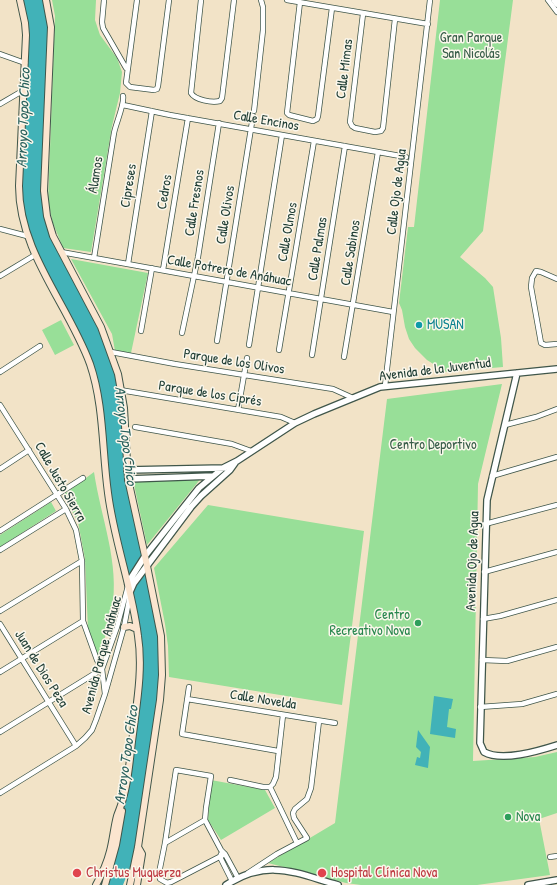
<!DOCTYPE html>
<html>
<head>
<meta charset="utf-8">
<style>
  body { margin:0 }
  canvas { display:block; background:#f2e3c7 }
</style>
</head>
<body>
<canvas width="557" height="885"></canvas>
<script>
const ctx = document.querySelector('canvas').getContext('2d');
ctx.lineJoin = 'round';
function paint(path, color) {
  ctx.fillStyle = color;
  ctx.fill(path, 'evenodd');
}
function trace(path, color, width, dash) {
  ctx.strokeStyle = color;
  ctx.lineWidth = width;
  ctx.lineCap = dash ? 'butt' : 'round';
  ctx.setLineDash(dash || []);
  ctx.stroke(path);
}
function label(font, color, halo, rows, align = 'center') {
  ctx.font = font + ' "Patrick Hand",sans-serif';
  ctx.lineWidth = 3;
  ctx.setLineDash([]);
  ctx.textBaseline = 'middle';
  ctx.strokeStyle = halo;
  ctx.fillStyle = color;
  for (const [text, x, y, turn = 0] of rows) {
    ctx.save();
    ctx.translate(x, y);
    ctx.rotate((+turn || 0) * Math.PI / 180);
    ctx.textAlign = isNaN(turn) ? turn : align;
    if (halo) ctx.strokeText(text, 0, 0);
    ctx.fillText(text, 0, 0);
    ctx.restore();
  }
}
paint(new Path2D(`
  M52 0H96L95 20 100 35 117 58 122 72 120 93 112 126 91 252 63 248 53 223 48 202 55 16Z
  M440 0H513L483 231 460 257 485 278 493 287 501 338 503 367 446 372 427 360 415 348 409 339 405 327 402 310 399 303 408 227H414Z
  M71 259 148 273 131 353 115 351 112 334Z
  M61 320 74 345 55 355 42 330Z
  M502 384 478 484 473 761 535 757 557 752V813L539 819 550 875 477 885H361L346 883 268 863 335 823 387 399Z
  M94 472C101 519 120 562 112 610 110 626 103 642 98 657L88 630 85 559 78 522 63 495Z
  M202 477 147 545 133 480Z
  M51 502 56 511 0 547V535Z
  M208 505 364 531 342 705 169 677 168 646 165 624 154 568Z
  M211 780 265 790 275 808 221 840 208 820Z`), '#98df98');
paint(new Path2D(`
  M20 0H46L48 9 45 185 49 225 92 310 118 374 127 470 156 610 162 675 138 847 123 885H101L110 873 134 723 139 649 120 554 91 368 47 277 21 208 26 35Z
  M434 696 453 699 451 709H449L447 727 456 729 455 738 430 734Z
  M418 730 430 747 428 768 415 765 417 757 420 758 421 752 416 747Z`), '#41b2b8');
const minor = new Path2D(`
  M104 0 102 22 103 28 126 68
  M137 0 126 83 130 87 154 90 157 89 158 86 169 0
  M201 0 191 93C195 100 212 103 220 101L222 98 234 0
  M287 0 428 24
  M548 0 557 12
  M300 2 287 113 289 115 313 121 317 119 318 116 332 8
  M363 14 350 122 352 126 355 128 375 132 381 131 383 128 395 19
  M0 54 25 63
  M0 104 24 90
  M123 105 170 115 406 157
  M254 111 263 30V7L261 0
  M0 229 27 236
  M61 252 393 312
  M94 258 114 133C116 123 125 103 123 96
  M128 264 152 111
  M163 270 188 118
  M0 276 35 255
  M557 279 541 272 536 271 532 278 531 287 541 343 545 345 557 344
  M141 331 152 268
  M182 333 198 257 219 123
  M217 341 253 116
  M249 345 282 135
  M279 350 314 141
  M111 352 175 364 333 389 353 398
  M312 355 345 146
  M344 357 378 152
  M0 372 40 346
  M385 386 430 0
  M120 390 281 417 295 423
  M0 405 66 509 76 530 82 561 83 621 97 660 102 669 105 694
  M238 410 247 358
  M505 425 536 417 557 409
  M135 427 232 444 251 451
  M0 469 29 450
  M492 476 557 457
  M485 524 557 505
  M0 531 83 478
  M0 550 66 509
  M484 572 557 552
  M0 611 82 561
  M483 619 500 616 557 600
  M0 624 76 746
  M482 660 507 661 557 647
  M0 672 83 621
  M189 687 182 734 278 751
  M187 699 335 723
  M480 707 522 704 557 694
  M0 732 102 669 117 627 128 586
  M230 780 263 787H270
  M270 787 273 784 276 777 283 715
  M270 787 297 843
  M0 793 76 746 85 738 92 730 96 720 105 694 124 627 130 595
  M165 843 205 820
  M221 854 220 857 232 881
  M225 854 171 882 167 883 160 879 159 873 165 843 176 770 211 776 206 808 205 820 221 850 225 854 238 878
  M550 857 557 856
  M248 873 277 854 307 838 294 818 293 813 295 809 307 799 311 788 319 721`);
const tertiary = new Path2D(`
  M554 0 557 4
  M517 373 487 500 480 743 484 752C502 762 538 751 557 745
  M127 470 224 468
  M128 479 213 476
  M128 584 131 578 145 556 199 488 223 468 237 461 295 423 314 414 380 387 557 369
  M130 592 134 583 191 507 201 496 230 470 235 463
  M226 885C269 858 295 873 338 885
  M528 885 557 880`);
const secondary = new Path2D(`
  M20 0 25 23 26 35 19 186C19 252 68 304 90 364 104 405 102 450 108 493 114 541 132 587 138 636 143 668 137 702 133 734 130 754 129 780 123 798 122 804 119 810 117 816 114 827 113 840 110 851 107 863 102 874 96 885
  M46 0 51 27 44 191 47 216 53 236 101 327 118 374 124 408 128 479 145 556 161 636 162 675 160 700 138 847 130 885
  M124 627 130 626 137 629
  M105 885 116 845 122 811
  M137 885 142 854 138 847`);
trace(minor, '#3f564a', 6);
trace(tertiary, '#3f564a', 8);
trace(secondary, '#3f564a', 8);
trace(minor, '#fff', 4.5);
trace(tertiary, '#fff', 5.5);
trace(secondary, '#fbe5cf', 6);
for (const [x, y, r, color] of [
  [419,325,4,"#0f9aa8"],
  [418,623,4,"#2e9e5b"],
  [508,817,4,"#2e9e5b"],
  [77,873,5,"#e0444e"],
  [322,873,5,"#e0444e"]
]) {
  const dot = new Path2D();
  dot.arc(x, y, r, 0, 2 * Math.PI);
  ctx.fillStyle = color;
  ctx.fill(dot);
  trace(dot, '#fbf7ec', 1.5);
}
label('14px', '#375d48', '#fbf7ec', [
  ["Gran Parque",471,38],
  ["San Nicolás",471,54],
  ["Centro Deportivo",433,445]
]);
label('14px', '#1f3d34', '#fbf7ec', [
  ["Calle Mimas",345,69,-83],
  ["Calle Encinos",266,121,10],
  ["Álamos",96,175,-81],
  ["Cipreses",129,186,-81],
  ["Cedros",165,192,-80],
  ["Calle Ojo de Agua",397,192,-83],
  ["Calle Fresnos",195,203,-81],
  ["Calle Olivos",226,215,-81],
  ["Calle Olmos",288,232,-80],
  ["Calle Palmas",318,249,-81],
  ["Calle Sabinos",351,253,-81],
  ["Calle Potrero de Anáhuac",229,271,10],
  ["Parque de los Olivos",234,362,9],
  ["Avenida de la Juventud",435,370,-7],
  ["Parque de los Ciprés",210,394,9],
  ["Calle Justo Sierra",60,482,60],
  ["Avenida Ojo de Agua",473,561,-88],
  ["Avenida Parque Anáhuac",102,655,-75],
  ["Juan de Dios Peza",41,669,58],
  ["Calle Novelda",263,700,9]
]);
label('14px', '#0d838f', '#fbf7ec', [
  ["MUSAN",427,325]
], 'left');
label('14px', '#27864d', '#fbf7ec', [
  ["Centro",410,615],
  ["Recreativo Nova",410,631],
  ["Nova",516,817,"left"]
], 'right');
label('14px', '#be3a42', '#fbf7ec', [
  ["Christus Muguerza",86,873],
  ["Hospital Clínica Nova",331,873]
], 'left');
label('italic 15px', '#29605c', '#fbf7ec', [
  ["Arroyo Topo Chico",24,118,-88],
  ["Arroyo Topo Chico",125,436,83],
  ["Arroyo Topo Chico",127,755,-82]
]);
</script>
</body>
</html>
